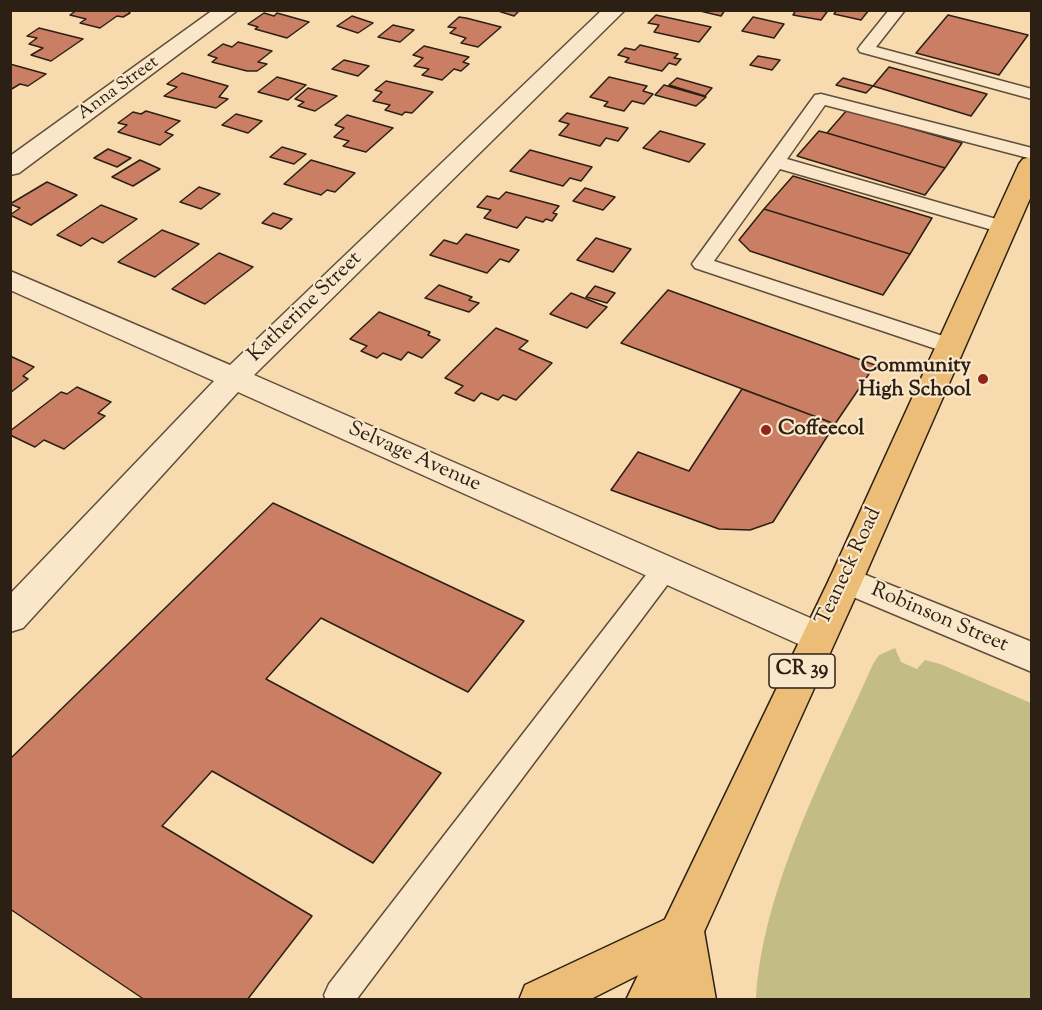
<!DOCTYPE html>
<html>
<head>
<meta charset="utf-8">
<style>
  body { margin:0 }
  #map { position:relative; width:1042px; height:1010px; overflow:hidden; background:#f7daad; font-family:"Sorts Mill Goudy",serif }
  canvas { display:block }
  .frame { position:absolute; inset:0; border:12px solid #2c2015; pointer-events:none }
</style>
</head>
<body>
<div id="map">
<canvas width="1042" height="1010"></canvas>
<div class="frame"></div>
</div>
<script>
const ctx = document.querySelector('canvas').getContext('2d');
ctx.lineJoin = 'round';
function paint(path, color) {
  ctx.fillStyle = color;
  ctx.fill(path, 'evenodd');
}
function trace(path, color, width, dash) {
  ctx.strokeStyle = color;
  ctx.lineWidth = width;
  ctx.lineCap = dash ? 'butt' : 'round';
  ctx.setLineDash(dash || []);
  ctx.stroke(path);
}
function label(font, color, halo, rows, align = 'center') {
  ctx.font = font + ' "Sorts Mill Goudy",serif';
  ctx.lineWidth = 4.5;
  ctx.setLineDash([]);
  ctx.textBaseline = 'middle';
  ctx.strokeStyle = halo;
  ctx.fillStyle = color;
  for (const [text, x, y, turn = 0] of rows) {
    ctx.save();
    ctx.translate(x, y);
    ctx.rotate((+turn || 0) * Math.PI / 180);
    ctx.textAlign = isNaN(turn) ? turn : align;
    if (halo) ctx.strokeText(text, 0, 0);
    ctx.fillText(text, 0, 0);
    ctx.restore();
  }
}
paint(new Path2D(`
  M895 648 901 662 917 669 925 660 940 664 1031 703V999H756C762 888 828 766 873 664L879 655Z`), '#c3bd85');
const building = new Path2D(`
  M77 10H127L130 13 123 17 117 16 100 28 80 23 86 19 70 15Z
  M495 10H520L514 16Z
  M696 10H725L721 16Z
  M796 10H820L827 12 821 20 793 15Z
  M837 10H869L861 20 834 14Z
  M264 13 274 16 277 13 309 22 287 38 255 29 258 27 248 24Z
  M656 15 711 27 699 42 654 32 659 25 648 23Z
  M948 15 1028 35 999 75 916 53Z
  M352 16 373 23 358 33 337 26Z
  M459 17 466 18 501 27 478 47 461 43 466 38 450 33 456 28 448 27Z
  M753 17 784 24 774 38 742 31Z
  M393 25 414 30 400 42 378 37Z
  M39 28 83 39 51 61 31 55 43 48 29 44 37 38 27 36Z
  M238 42 272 51 258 62 267 64 257 71H247L212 62 217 58 208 55 223 44 232 47Z
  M640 45 678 54 674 58 681 59 676 65 669 63 662 71 625 62 629 58 618 55 625 48 635 50Z
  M424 46 469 57 463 62 469 64 461 71 454 69 442 80 422 75 429 69 414 66 423 58 413 55Z
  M758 56 780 60 772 70 750 65Z
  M344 60 369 66 358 76 332 69Z
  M10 64 46 74 28 86 20 84 10 90Z
  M889 67 987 94 971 116 873 86Z
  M182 73 228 86 219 97 228 99 216 108 164 96 177 87 167 84Z
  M277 77 306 85 288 100 258 92Z
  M609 77 647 86 643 91 653 94 644 104 632 101 624 111 604 106 608 102 590 97Z
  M677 78 712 88 705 96 669 85Z
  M843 78 873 86 866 93 836 85Z
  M386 81 433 92 412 113 405 112 402 115 385 110 390 105 373 101 382 92 375 90Z
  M664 85 706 97 696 106 655 95Z
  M308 88 337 96 315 111 298 106 304 102 295 99Z
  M847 110 962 143 945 168 827 133Z
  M146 111 180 121 165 132 173 135 160 145 118 132 127 125 118 123 133 112 141 114Z
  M567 113 628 128 618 141 606 138 600 146 559 135 569 124 559 121Z
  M236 114 262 121 248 133 222 125Z
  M347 115 393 128 366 152 343 146 349 141 334 137 344 128 335 125Z
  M660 131 705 144 689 162 643 148Z
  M819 131 827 133 945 168 925 195 797 156Z
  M282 147 306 154 294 164 270 157Z
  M108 149 131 158 117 167 94 158Z
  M530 150 592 167 581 181 570 178 563 186 510 171Z
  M140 160 160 169 133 186 112 177Z
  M311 160 355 173 335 192 327 190 321 195 284 184Z
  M793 176 932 218 910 254 764 209Z
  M47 182 77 195 31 225 10 215 20 208 10 204Z
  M199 187 220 194 201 209 180 202Z
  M585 188 615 197 603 210 573 201Z
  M506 192 559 206 553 213 557 214 552 221 546 219 543 222 526 217 517 228 484 218 491 210 477 207 487 196 499 199Z
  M101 205 137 219 103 243 92 238 81 246 57 235Z
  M764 209 910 254 883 295 750 251 739 240Z
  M273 213 292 219 281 229 262 223Z
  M162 230 199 244 155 277 118 262Z
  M466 234 519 250 509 262 500 259 487 273 430 255 444 240 457 244Z
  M596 238 631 249 613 272 577 260Z
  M219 253 253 267 205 304 172 289Z
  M439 285 472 297 469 300 479 303 469 312 425 298Z
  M595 286 615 293 607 303 586 297Z
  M668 290 875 365 835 424 621 343Z
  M571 293 607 307 587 328 550 314Z
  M379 312 430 332 428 335 440 340 422 358 408 352 401 360 383 353 377 358 361 351 367 346 350 339Z
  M496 328 528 341 519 349 552 363 516 400 503 395 498 400 481 393 474 401 455 393 463 386 445 378Z
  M10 356 34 367 23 376 28 379 10 393Z
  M77 387 111 402 98 413 105 416 64 449 44 440 35 447 10 435V431L61 392 67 394Z
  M742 389 835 424 773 522 750 530 719 529 611 490 638 452 689 471Z
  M273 503 524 621 468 692 321 618 266 679 441 773 373 863 212 771 162 826 312 916 247 1000H145L10 909V759Z`);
paint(building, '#ca7e64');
trace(building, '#2c2015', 1.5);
const service = new Path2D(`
  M889 10H905L876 47 1032 89V99L860 52 858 49 860 46Z
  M821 94 1032 148V159L825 105 787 159 1010 223 1013 227 1010 231H996L780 169 714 261 958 341 961 346 958 351H942L695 268 692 264 815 95Z
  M665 560 674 562 678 569 674 576 356 1000H326L324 995 329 984 656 562Z`);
const minor = new Path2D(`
  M213 10H238L19 173 10 175V156Z
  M602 10H625L254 375 831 627 836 637 831 647 818 651 805 647 238 392 23 628 10 632V594L214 381 10 290V271L230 365Z
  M846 567 1032 642V672L834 589 829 580 834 571Z`);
const primary = new Path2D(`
  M1032 157V194L863 580 698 945 672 1000H626L829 580 1019 164 1023 159Z`);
const trunk = new Path2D(`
  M683 911 698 917 704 931 716 1000H672L666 961 589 1000H519L525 985Z`);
trace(service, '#5f4e3b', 3);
trace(minor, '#5f4e3b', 3);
trace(primary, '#2c2015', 3);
trace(trunk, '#2c2015', 3);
paint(service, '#fae7ca');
paint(minor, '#fae7ca');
paint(primary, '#ecbd76');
paint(trunk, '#ecbd76');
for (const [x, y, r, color] of [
  [983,379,6,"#8f2418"],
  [766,430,6,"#8f2418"]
]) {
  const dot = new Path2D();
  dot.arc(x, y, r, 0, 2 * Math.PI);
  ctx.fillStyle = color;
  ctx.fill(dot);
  trace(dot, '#fae7ca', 2);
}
label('18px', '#2c2015', '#fae7ca', [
  ["Anna Street",119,89,-36]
]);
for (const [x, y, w] of [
  [802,671,66]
]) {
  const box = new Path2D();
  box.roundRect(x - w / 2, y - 17, w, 34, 4.5);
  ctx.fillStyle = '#fae7ca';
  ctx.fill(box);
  trace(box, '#2c2015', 1.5);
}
label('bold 20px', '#2c2015', null, [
  ["CR 39",802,671]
]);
label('21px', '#2c2015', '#fae7ca', [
  ["Katherine Street",306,308,-44],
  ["Selvage Avenue",414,458,24],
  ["Teaneck Road",850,567,-65],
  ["Robinson Street",939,619,23]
]);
label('bold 21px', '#2c2015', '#fae7ca', [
  ["Community",971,367],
  ["High School",971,391],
  ["Coffeecol",778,430,"left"]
], 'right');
</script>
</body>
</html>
